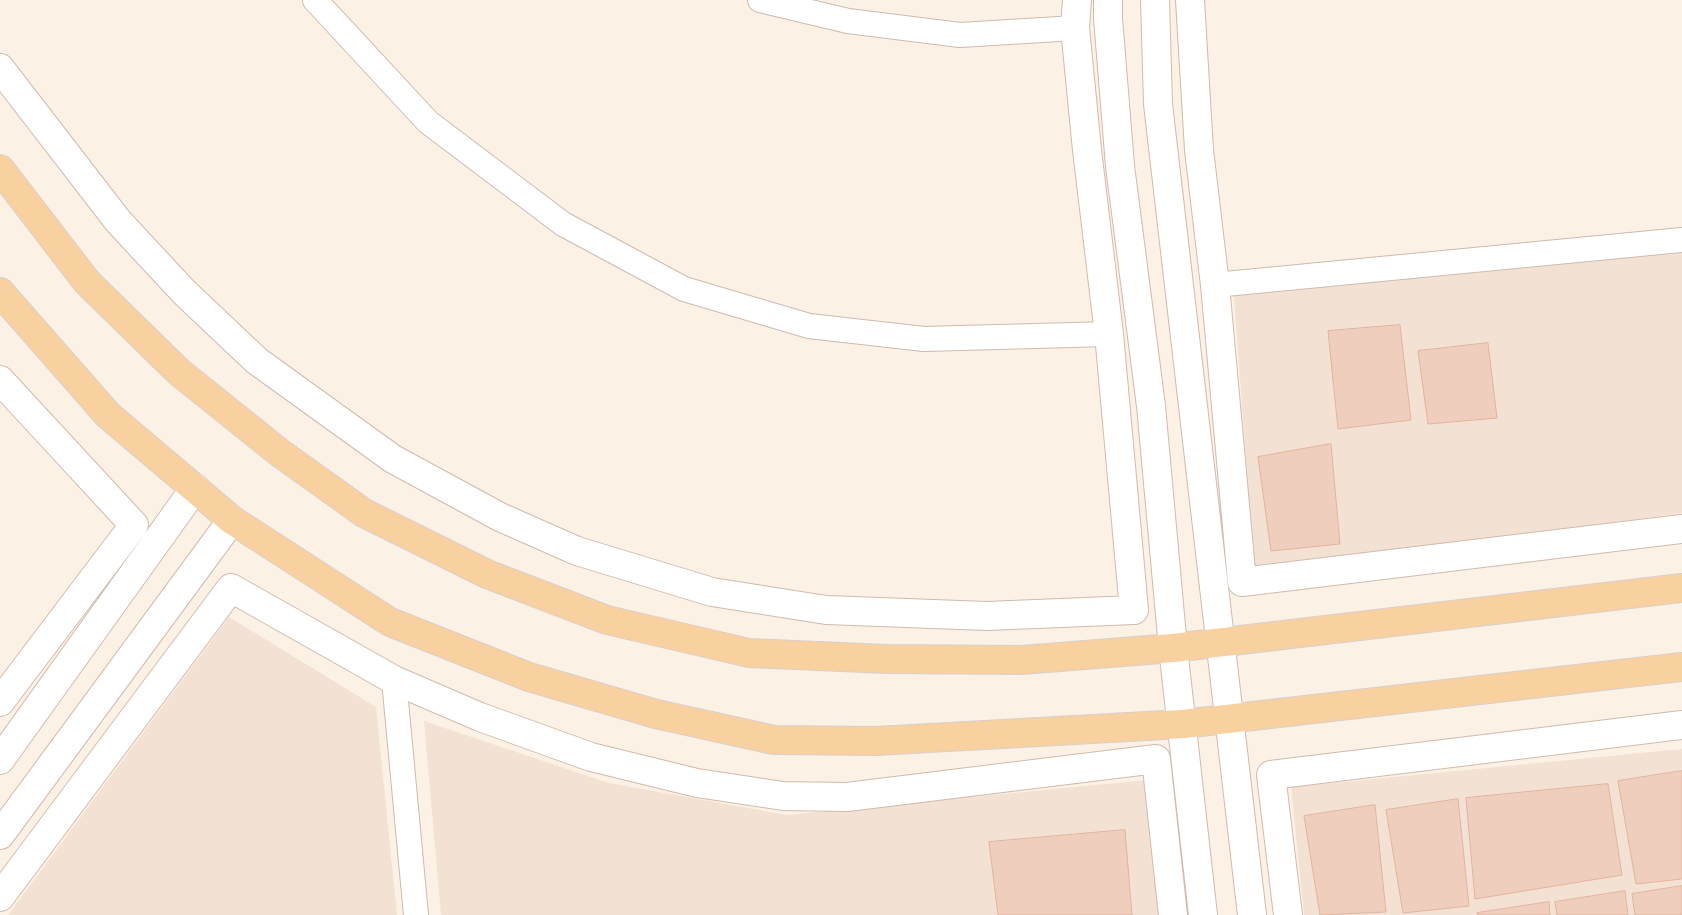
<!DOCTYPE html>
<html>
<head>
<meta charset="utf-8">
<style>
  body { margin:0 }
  canvas { display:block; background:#fcf1e5 }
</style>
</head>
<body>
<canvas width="1682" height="915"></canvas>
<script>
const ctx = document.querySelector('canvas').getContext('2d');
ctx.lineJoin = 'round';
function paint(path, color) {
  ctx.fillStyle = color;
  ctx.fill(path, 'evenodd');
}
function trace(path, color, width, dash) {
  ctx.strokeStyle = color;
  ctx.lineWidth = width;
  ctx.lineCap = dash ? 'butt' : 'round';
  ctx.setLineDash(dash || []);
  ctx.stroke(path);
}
paint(new Path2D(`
  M1682 251V513L1254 571 1234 296Z
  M229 617 376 707 397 915H8Z
  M424 721 609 783 787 815 1147 780 1161 915H441Z
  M1682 749V915H1304L1291 787Z`), '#f3e2d4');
const building = new Path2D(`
  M1400 325 1411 420 1338 429 1328 331Z
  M1488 343 1497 418 1428 424 1418 351Z
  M1331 444 1340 544 1271 551 1258 457Z
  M1682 771V879L1636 884 1618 781Z
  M1608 784 1622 875 1475 899 1466 798Z
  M1458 799 1469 906 1403 913 1386 810Z
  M1375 805 1386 912 1320 915 1304 816Z
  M1125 830 1132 915H998L989 842Z
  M1682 886V915H1635L1632 894Z
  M1625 891 1628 915H1557L1555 902Z
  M1549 902 1550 915H1478L1477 913Z`);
paint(building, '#f0cebe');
trace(building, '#e3b39e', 1);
const street = new Path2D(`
  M315 0 428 122 563 224 684 289 809 326 924 339 1109 334
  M760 0 848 21 960 35 1075 28
  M1215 285 1682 240
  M394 680 416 915`);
const secondary = new Path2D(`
  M1108 0V18L1120 166 1151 406 1173 648 1203 915
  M1155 0 1158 104 1252 915
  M1190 0 1199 150 1215 285 1242 582 1682 529
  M0 68 118 221 184 292 257 361 393 459 500 517 577 551 712 592 826 610 987 616 1134 610 1109 334 1087 150 1075 28 1077 0
  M0 380 134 525 0 702
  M0 760 195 488
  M0 835 232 520
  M0 897 231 588 394 680 480 717 591 757 697 783 783 796 847 797 1156 759 1173 915
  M1288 915 1271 775 1682 725`);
const primary = new Path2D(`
  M0 169 87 282 179 372 280 453 364 513 487 574 607 620 749 653 887 659 1022 660 1173 648 1682 588
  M0 292 108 415 232 520 390 622 529 677 656 714 774 740 876 741 1183 724 1682 667`);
trace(street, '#cfbaaf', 26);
trace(secondary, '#d2baac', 30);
trace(primary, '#d8d0cd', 30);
trace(street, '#fff', 24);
trace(secondary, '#fff', 28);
trace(primary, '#f9d09f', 28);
</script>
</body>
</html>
